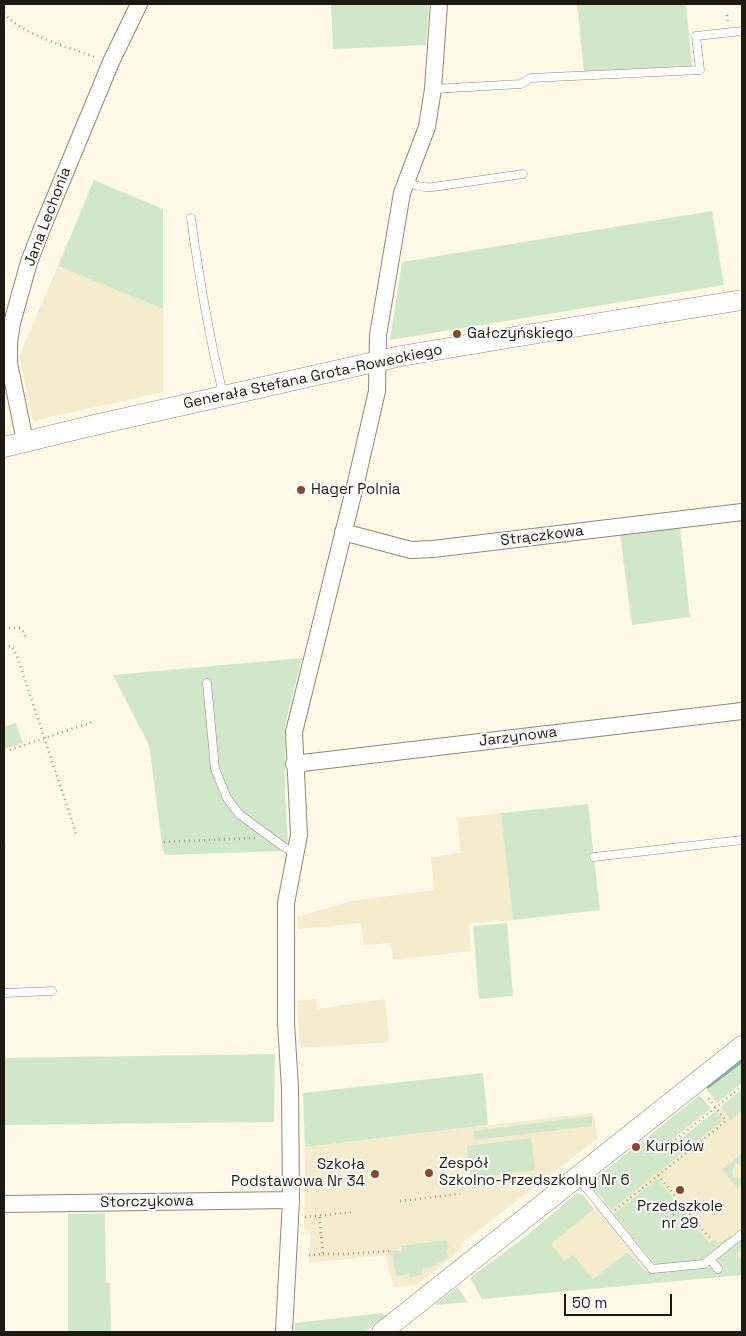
<!DOCTYPE html>
<html>
<head>
<meta charset="utf-8">
<style>
  body { margin:0 }
  #map { position:relative; width:746px; height:1336px; overflow:hidden; background:#fef9e6; font-family:"Space Grotesk",sans-serif }
  canvas { display:block }
  .frame { position:absolute; inset:0; border:5px solid #1d1a12; pointer-events:none }
  .scale { position:absolute; left:564px; top:1294px; width:108px; height:22px; box-sizing:border-box; border:2px solid #1d1a12; border-top:0; padding-left:6px; font-size:15px; line-height:18px; white-space:nowrap; color:#1d1a12; -webkit-text-stroke:4px #fff; paint-order:stroke }
</style>
</head>
<body>
<div id="map">
<canvas width="746" height="1336"></canvas>
<div class="frame"></div>
<div class="scale">50 m</div>
</div>
<script>
const ctx = document.querySelector('canvas').getContext('2d');
ctx.lineJoin = 'round';
function paint(path, color) {
  ctx.fillStyle = color;
  ctx.fill(path, 'evenodd');
}
function trace(path, color, width, dash) {
  ctx.strokeStyle = color;
  ctx.lineWidth = width;
  ctx.lineCap = dash ? 'butt' : 'round';
  ctx.setLineDash(dash || []);
  ctx.stroke(path);
}
function label(font, color, halo, rows, align = 'center') {
  ctx.font = font + ' "Space Grotesk",sans-serif';
  ctx.lineWidth = 4;
  ctx.setLineDash([]);
  ctx.textBaseline = 'middle';
  ctx.strokeStyle = halo;
  ctx.fillStyle = color;
  for (const [text, x, y, turn = 0] of rows) {
    ctx.save();
    ctx.translate(x, y);
    ctx.rotate((+turn || 0) * Math.PI / 180);
    ctx.textAlign = isNaN(turn) ? turn : align;
    if (halo) ctx.strokeText(text, 0, 0);
    ctx.fillText(text, 0, 0);
    ctx.restore();
  }
}
paint(new Path2D(`
  M58 266 163 309V392L33 421 19 356Z
  M501 813 513 920 469 924 471 951 393 960 391 943 364 945 361 923 324 927 298 929 297 917 351 901 434 890 431 857 461 853 457 818Z
  M316 999 317 1009 385 999 389 1042 300 1048 297 1001Z
  M742 1089V1275L482 1299 647 1166Z
  M593 1113 598 1138 461 1244 463 1248 417 1285 394 1287 385 1255 309 1263 310 1234 304 1228 305 1147Z`), '#f5eccd');
paint(new Path2D(`
  M331 4H429L426 45 333 49Z
  M577 4H686L692 66 584 71Z
  M94 180 163 209V309L58 266Z
  M712 211 724 285 390 340 402 262Z
  M680 526 690 617 632 625 620 534Z
  M302 658 285 725V796L288 842 281 851 166 855 163 851 149 745 113 675Z
  M16 723 23 743 4 749V727Z
  M588 804 600 910 513 920 501 813Z
  M507 923 513 996 479 999 473 926Z
  M275 1054 274 1122 4 1125V1058Z
  M742 1056V1083L717 1103 704 1086Z
  M483 1073 488 1125 305 1147 303 1093Z
  M742 1089V1111L731 1120 721 1107Z
  M699 1096 701 1097 711 1108 667 1144 669 1148 716 1111 723 1120 611 1210 595 1190 592 1181Z
  M592 1116V1126L475 1140 474 1131Z
  M531 1138 535 1170 471 1178 467 1146Z
  M742 1153V1174L739 1164 736 1163C732 1168 731 1174 735 1178H741L742 1176V1183L737 1188 722 1169Z
  M656 1180H659L680 1207 678 1209 680 1212 683 1210 709 1243 714 1239 718 1244 730 1235 732 1238 702 1261 656 1265 614 1214Z
  M577 1193 583 1195 594 1209 551 1244 564 1261 573 1255 593 1279 628 1252 644 1270 650 1273 699 1269 706 1266 712 1267 716 1272 721 1268 717 1261 718 1257 742 1239V1250L737 1254 742 1260V1275L482 1299 470 1278 525 1237Z
  M105 1213 106 1282 110 1283 111 1332H68V1214Z
  M447 1240 449 1249 446 1250 448 1257 432 1267 422 1269V1275L410 1277V1274L396 1276 393 1255H390V1251L398 1250V1251H402L401 1246Z
  M457 1287 468 1302 438 1305 436 1304Z
  M382 1313 386 1316 365 1332H295V1323Z`), '#d1e7c9');
trace(new Path2D(`
  M708 1086 741 1061`), '#85adb3', 4.5);
const service = new Path2D(`
  M433 89 521 84 531 78 700 70 696 36 742 31
  M406 181C416 186 422 188 433 187L523 174
  M191 218C199 277 209 336 223 394
  M207 683 215 769 227 798 239 814 284 847 296 853
  M594 857 742 840
  M4 993 52 991
  M578 1178 652 1269 704 1264 742 1234
  M710 1259 718 1269`);
const minor = new Path2D(`
  M25 441 9 363V342L12 323 29 262 41 231 111 62 139 4
  M343 532 411 550 433 549 742 512
  M294 764 742 711
  M4 1204 291 1200
  M284 1332 291 1200 290 1088 286 1023V903L299 835 294 732 357 478 377 391 378 335 402 193 427 127 433 89 439 4`);
const tertiary = new Path2D(`
  M4 447 86 427 401 356 562 329 742 300
  M382 1332 742 1046`);
trace(service, '#8f8973', 9);
trace(minor, '#8f8973', 18);
trace(tertiary, '#8f8973', 21);
trace(new Path2D(`
  M4 13C20 34 73 49 98 58
  M727 15 728 23
  M4 628H20L24 633 26 639
  M4 646H12L18 659 75 830 76 836
  M10 750 92 722
  M164 842 255 838
  M4 847 7 850
  M668 1146 742 1086
  M658 1175 711 1240
  M400 1201 460 1194
  M615 1210 726 1121 706 1095
  M673 1215 686 1205
  M305 1217 353 1212
  M323 1254H346L390 1251
  M309 1255 323 1254 319 1215`), '#9c988a', 2.5, [1, 4]);
trace(service, '#fff', 8);
trace(minor, '#fff', 16);
trace(tertiary, '#fff', 20);
for (const [x, y, r, color] of [
  [457,334,5,"#8e4722"],
  [301,490,5,"#8e4722"],
  [636,1147,5,"#8e4722"],
  [429,1173,5,"#8e4722"],
  [375,1174,5,"#8e4722"],
  [680,1190,5,"#8e4722"]
]) {
  const dot = new Path2D();
  dot.arc(x, y, r, 0, 2 * Math.PI);
  ctx.fillStyle = color;
  ctx.fill(dot);
  trace(dot, '#fff', 2);
}
label('15px', '#1d1a12', '#fff', [
  ["Jana Lechonia",48,217,-69],
  ["Generała Stefana Grota-Roweckiego",313,377,-12],
  ["Strączkowa",542,536,-7],
  ["Jarzynowa",518,737,-7],
  ["Storczykowa",147,1202,-1]
]);
label('15px', '#1d1a12', '#fff', [
  ["Gałczyńskiego",467,334],
  ["Hager Polnia",311,490],
  ["Kurpiów",646,1147],
  ["Zespół",439,1164],
  ["Szkolno-Przedszkolny Nr 6",439,1181],
  ["Szkoła",365,1165,"right"],
  ["Podstawowa Nr 34",365,1182,"right"],
  ["Przedszkole",680,1207,"center"],
  ["nr 29",680,1224,"center"]
], 'left');
</script>
</body>
</html>
